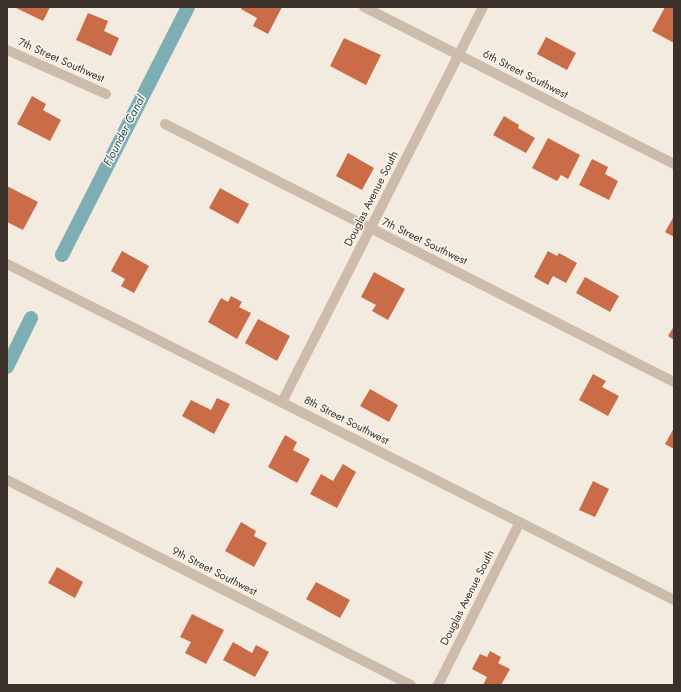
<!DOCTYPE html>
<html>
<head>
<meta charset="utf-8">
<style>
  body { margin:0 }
  #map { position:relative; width:681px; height:692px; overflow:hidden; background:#f4ebe0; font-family:Jost,sans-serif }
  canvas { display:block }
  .frame { position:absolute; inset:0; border:8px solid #3b302a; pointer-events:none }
</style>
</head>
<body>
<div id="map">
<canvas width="681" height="692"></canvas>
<div class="frame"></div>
</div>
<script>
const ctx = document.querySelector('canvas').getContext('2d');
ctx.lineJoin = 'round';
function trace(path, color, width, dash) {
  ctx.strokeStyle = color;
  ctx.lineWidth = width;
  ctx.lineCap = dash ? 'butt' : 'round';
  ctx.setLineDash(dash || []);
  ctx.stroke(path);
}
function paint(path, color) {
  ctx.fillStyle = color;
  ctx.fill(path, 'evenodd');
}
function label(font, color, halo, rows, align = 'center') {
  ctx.font = font + ' Jost,sans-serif';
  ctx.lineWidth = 3;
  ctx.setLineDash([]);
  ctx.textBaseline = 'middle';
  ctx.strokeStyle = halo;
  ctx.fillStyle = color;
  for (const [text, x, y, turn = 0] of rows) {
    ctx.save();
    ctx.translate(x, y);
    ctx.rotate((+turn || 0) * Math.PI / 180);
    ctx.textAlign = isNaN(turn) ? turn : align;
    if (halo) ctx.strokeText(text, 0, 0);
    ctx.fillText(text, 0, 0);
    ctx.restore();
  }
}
trace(new Path2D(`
  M62 255 188 7
  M7 367 31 318`), '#7daeb3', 14);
paint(new Path2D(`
  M14 7H50L43 21Z
  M242 7H282L268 34 253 26 257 18 241 9Z
  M665 7H674V43L652 31Z
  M88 13 108 21 104 31 119 38 111 56 76 40Z
  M546 37 576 53 567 70 537 54Z
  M344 38 381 55 366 85 330 66Z
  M32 96 46 104 43 110 61 120 50 141 17 124Z
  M504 116 519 125 518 128 535 138 526 153 493 135Z
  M548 138 580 155 568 179 561 175 557 181 532 168Z
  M348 153 374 168 362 190 336 176Z
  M592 159 608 167 605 174 618 181 609 200 579 185Z
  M7 186 38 202 23 230 7 222Z
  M220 188 249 204 238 224 209 208Z
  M674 216V237L665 232Z
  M122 251 149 266 134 293 121 286 125 279 111 271Z
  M548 251 557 256 559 253 577 263 566 283 553 276 548 285 534 277Z
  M374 272 405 289 388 320 372 311 376 305 361 297Z
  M585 277 619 296 610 312 576 293Z
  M231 296 242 302 239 307 251 313 237 339 208 322 221 298 228 302Z
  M258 319 290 336 277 361 245 343Z
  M674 326V340L668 336Z
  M593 374 606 381 602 387 619 396 608 416 579 400Z
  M370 389 398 405 389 422 360 406Z
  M217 398 230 404 214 434 182 416 191 400 211 410Z
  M674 428V449L665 444Z
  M285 435 297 442 293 450 310 459 297 483 268 467Z
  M343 464 356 472 337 508 310 494 321 474 333 481Z
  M593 481 609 489 595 517 579 510Z
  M241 522 256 531 254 536 267 543 254 567 225 551Z
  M57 567 83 582 75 598 48 583Z
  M316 582 350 600 340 618 306 599Z
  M192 614 224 630 206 664 185 653 191 642 180 637Z
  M233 642 252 653 256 645 269 652 255 677 223 660Z
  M490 651 501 657 498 663 510 669 501 685H483L487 677 472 669 480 654 487 657Z`), '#ca6c47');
trace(new Path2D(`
  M364 7 674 164
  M7 50 106 94
  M165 124 674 382
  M7 264 674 600
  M282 402 483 7
  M7 480 411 685
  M438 685 520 522`), '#cdbcab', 10);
label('11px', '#3b302a', '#fbf5ed', [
  ["7th Street Southwest",61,61,24],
  ["6th Street Southwest",525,75,27],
  ["Douglas Avenue South",372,199,-63],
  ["7th Street Southwest",424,242,26],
  ["8th Street Southwest",346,421,27],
  ["9th Street Southwest",214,572,27],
  ["Douglas Avenue South",468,598,-63]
]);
label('italic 12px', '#1d585e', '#fbf5ed', [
  ["Flounder Canal",125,131,-63]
]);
</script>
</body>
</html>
